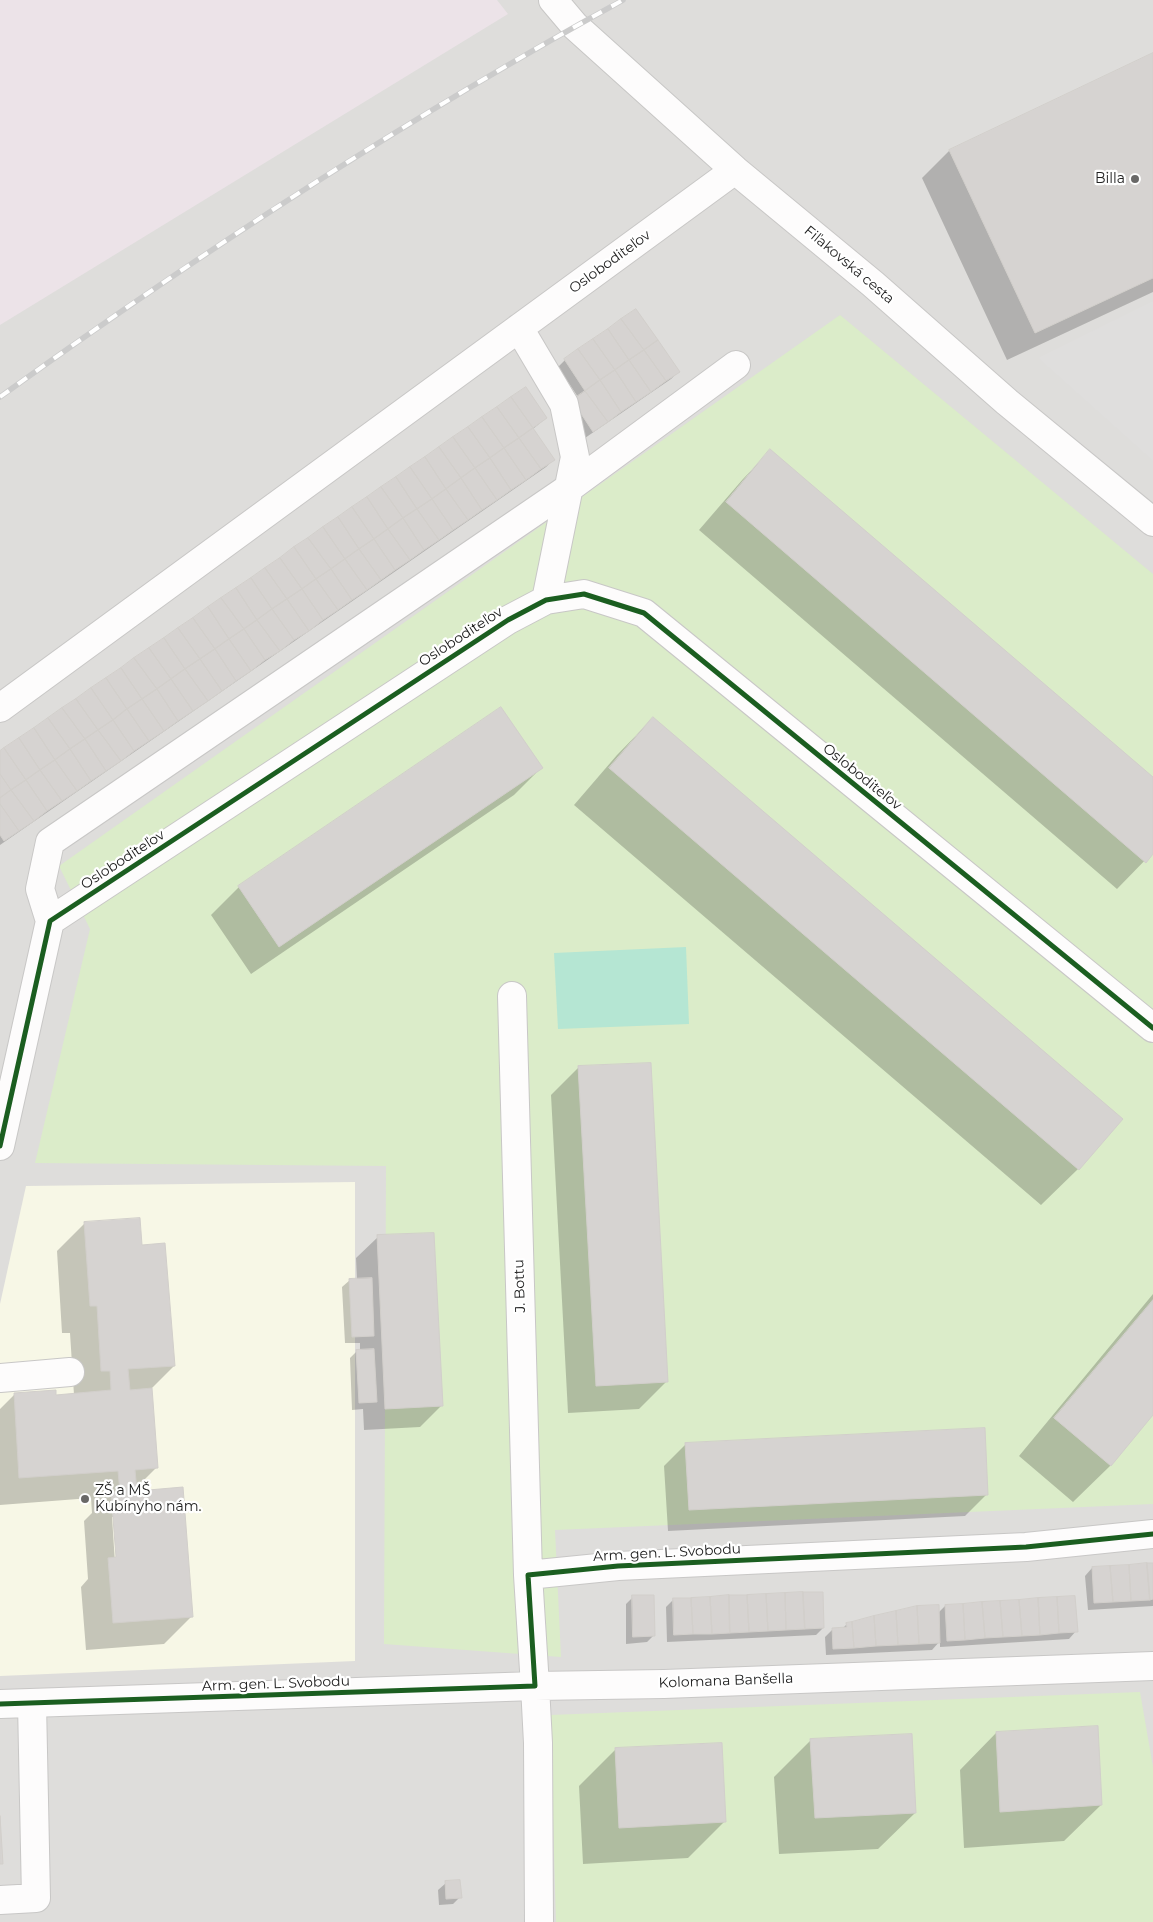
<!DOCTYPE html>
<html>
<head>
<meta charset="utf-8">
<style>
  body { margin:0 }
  canvas { display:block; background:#efedea }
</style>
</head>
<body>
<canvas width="1153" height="1922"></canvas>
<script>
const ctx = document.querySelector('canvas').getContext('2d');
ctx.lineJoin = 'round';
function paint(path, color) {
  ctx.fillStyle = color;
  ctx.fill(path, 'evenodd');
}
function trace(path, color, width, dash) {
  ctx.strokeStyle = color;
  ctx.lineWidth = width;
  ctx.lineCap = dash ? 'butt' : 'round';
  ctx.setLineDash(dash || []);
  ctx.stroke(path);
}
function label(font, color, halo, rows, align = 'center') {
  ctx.font = font + ' Montserrat,sans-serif';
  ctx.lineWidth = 4.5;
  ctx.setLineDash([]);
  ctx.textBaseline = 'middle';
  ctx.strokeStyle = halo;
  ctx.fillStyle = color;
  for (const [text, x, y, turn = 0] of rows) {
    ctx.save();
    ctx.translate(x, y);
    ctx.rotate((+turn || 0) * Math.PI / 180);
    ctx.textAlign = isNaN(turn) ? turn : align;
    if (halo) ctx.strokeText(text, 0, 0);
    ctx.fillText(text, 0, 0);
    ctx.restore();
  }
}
paint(new Path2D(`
  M0 0H1153V1922H0Z`), '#dedddb');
paint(new Path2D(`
  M0 0H497L508 14 0 325Z`), '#ece3e8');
paint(new Path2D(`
  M355 1182V1661L0 1676V1304L26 1186Z`), '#f7f7e6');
paint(new Path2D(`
  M840 315 1153 574V1504L555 1530 561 1657 384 1644 386 1166 35 1163 90 929 59 866Z
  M1140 1692 1153 1767V1922H556L550 1715Z`), '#dbecc9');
paint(new Path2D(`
  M686 947 689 1024 558 1029 554 953Z`), '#b5e6d3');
paint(new Path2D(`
  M1153 301V461L1038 358Z`), '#dfdedd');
paint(new Path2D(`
  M1153 55V292L1007 360 922 178 949 151Z
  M565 360 678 372 671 379 585 438 565 409 578 397 558 367Z
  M546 418 533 429 553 460 546 467 0 845V753Z
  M770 451 1153 780V852L1117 889 699 530 743 479Z
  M501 709 541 768 514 795 251 974 211 915 239 887Z
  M653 718 1078 1169 1041 1205 574 805 617 755Z
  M579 1067 667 1381 639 1409 568 1413 551 1095Z
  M84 1224 141 1246 174 1366 151 1389 157 1467 135 1489 192 1616 164 1644 86 1650 81 1587 88 1579 84 1521 92 1513 91 1498 0 1505V1409L14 1395 55 1397 74 1395 70 1333H62L57 1251ZM112 1517H114L118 1563H115Z
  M378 1237 442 1405 420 1427 364 1430 363 1409 352 1410 350 1358 357 1351H360V1343H345L342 1287 350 1280H357L356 1258Z
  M1153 1294V1414L1110 1466 1073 1502 1019 1456Z
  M686 1444 987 1494 965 1516 668 1531 664 1466Z
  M1153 1565V1606L1088 1610 1085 1576 1092 1568Z
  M633 1597 654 1635 647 1642 626 1644V1604Z
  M674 1599 823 1628 816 1635 667 1642 666 1607Z
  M945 1606 1076 1631 1069 1639 940 1647V1641L932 1650 826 1655 825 1637 832 1630 842 1629 847 1624 938 1613Z
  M996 1733 1101 1805 1064 1841 964 1848 960 1770Z
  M811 1740 915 1813 878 1849 779 1854 774 1777Z
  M616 1749 724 1822 688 1858 583 1864 579 1786Z
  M446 1883 460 1897 453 1904 439 1905 438 1890Z`), '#0003');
const building = new Path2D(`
  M1153 53V278L1035 333 949 150Z
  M636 309 658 340 644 350 621 319Z
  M621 319 644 350 629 360 608 329Z
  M608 329 629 360 615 370 593 339Z
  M593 339 615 370 600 380 578 349Z
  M658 340 680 372 666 381 644 350Z
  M578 349 600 380 585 391 564 359Z
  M644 350 666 381 651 392 629 360Z
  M629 360 651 392 636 402 615 370Z
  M615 370 636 402 621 412 600 380Z
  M600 380 621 412 608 422 585 391Z
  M526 387 547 418 533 428 511 397Z
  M585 391 608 422 593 432 572 400Z
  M511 397 533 428 519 438 497 407Z
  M497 407 519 438 504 448 482 417Z
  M482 417 504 448 490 458 468 427Z
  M468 427 490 458 475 468 453 437Z
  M533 428 555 460 541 469 519 438Z
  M453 437 475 468 461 478 439 447Z
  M519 438 541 469 526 480 504 448Z
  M439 447 461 478 446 489 425 457Z
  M504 448 526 480 511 490 490 458Z
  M770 449 1153 777V854L1146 863 726 502Z
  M425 457 446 489 432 499 410 467Z
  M490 458 511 490 497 500 475 468Z
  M410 467 432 499 417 509 396 477Z
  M475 468 497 500 482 510 461 478Z
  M396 477 417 509 403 518 381 487Z
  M461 478 482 510 468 520 446 489Z
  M381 487 403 518 388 529 367 497Z
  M446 489 468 520 453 530 432 499Z
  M367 497 388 529 374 539 352 507Z
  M432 499 453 530 439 540 417 509Z
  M352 507 374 539 359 549 338 517Z
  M417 509 439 540 424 550 403 518Z
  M338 517 359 549 345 559 323 527Z
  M403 518 424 550 410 560 388 529Z
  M323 527 345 559 331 569 308 538Z
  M388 529 410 560 395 570 374 539Z
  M308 538 331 569 316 579 294 547Z
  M374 539 395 570 381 580 359 549Z
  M294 547 316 579 302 589 280 558Z
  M359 549 381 580 367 590 345 559Z
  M280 558 302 589 287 599 265 568Z
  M345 559 367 590 352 600 331 569Z
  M265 568 287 599 272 609 251 578Z
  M331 569 352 600 338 610 316 579Z
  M251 578 272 609 257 620 236 588Z
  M316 579 338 610 323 620 302 589Z
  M236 588 257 620 244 629 221 598Z
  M302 589 323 620 309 631 287 599Z
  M221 598 244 629 229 639 208 607Z
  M287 599 309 631 294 640 272 609Z
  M208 607 229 639 215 649 193 618Z
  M272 609 294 640 280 651 257 620Z
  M193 618 215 649 200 659 178 628Z
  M257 620 280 651 265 660 244 629Z
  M178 628 200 659 185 669 164 638Z
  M244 629 265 660 251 671 229 639Z
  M164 638 185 669 171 679 149 648Z
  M229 639 251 671 236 681 215 649Z
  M149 648 171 679 157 689 134 658Z
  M215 649 236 681 222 691 200 659Z
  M134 658 157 689 142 699 121 668Z
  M200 659 222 691 208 701 185 669Z
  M121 668 142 699 127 709 106 678Z
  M185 669 208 701 193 711 171 679Z
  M106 678 127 709 113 720 91 688Z
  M171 679 193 711 178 721 157 689Z
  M91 688 113 720 98 730 76 699Z
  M157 689 178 721 164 731 142 699Z
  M76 699 98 730 85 739 62 708Z
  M142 699 164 731 149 741 127 709Z
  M501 707 543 768 279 947 238 886Z
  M62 708 85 739 70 749 48 718Z
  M127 709 149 741 134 751 113 720Z
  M653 717 1123 1119 1079 1170 609 768Z
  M48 718 70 749 55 760 34 728Z
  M113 720 134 751 121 761 98 730Z
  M34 728 55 760 40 770 19 738Z
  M98 730 121 761 106 771 85 739Z
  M19 738 40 770 26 780 4 748Z
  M85 739 106 771 91 781 70 749Z
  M4 748 26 780 11 790 0 774V751Z
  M70 749 91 781 77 791 55 760Z
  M55 760 77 791 62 801 40 770Z
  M40 770 62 801 47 811 26 780Z
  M0 774 11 790 0 798Z
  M26 780 47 811 34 821 11 790Z
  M11 790 34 821 19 831 0 804V798Z
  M0 804 19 831 4 841 0 835Z
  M651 1063 668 1382 596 1386 578 1066Z
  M140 1218 142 1245 165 1243 175 1366 128 1369 130 1390 152 1388 158 1468 135 1470 137 1491 183 1487 193 1617 113 1623 108 1558 116 1557 111 1492H120L118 1471 19 1478 14 1393 56 1390V1395L111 1390 110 1371H101L97 1306H90L84 1222Z
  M434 1233 443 1406 385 1409 377 1235Z
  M372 1278 374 1336 352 1337 349 1279Z
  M1153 1300V1415L1111 1466 1054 1418Z
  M374 1349 377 1402 359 1403 356 1350Z
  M985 1428 988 1495 689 1510 685 1443Z
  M1147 1563H1153V1599L1150 1600Z
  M1147 1563 1150 1600 1131 1601 1129 1565Z
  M1129 1565 1131 1601 1113 1602 1110 1566Z
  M1110 1566 1113 1602 1094 1603 1092 1567Z
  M803 1592 805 1629 786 1630 785 1593Z
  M803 1592H823L824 1628 805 1629Z
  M785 1593 786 1630 768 1631 766 1594Z
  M766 1594 768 1631 749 1632 747 1595Z
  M632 1595H654L655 1636 633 1637Z
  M729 1595 730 1633 712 1634 710 1597Z
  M729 1595H747L749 1632 730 1633Z
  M1075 1596 1078 1632 1059 1633 1057 1597Z
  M710 1597 712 1634H693L691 1598Z
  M1057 1597 1059 1633 1040 1635 1038 1598Z
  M673 1598H691L693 1634 674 1635Z
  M1038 1598 1040 1635 1022 1636 1019 1600Z
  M1019 1600 1022 1636 1003 1637 1000 1601Z
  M1000 1601 1003 1637 985 1638 982 1602Z
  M982 1602 985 1638 965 1640 963 1604Z
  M963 1604 965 1640 947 1641 945 1605Z
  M939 1605 940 1643 919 1644 917 1606Z
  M917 1606 919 1644 898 1645 896 1611Z
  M896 1611 898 1645 876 1646 874 1616Z
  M874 1616 876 1646 854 1648 852 1622Z
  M852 1622 854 1648 833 1649 832 1628 847 1627 846 1623Z
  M1098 1726 1102 1805 1000 1812 996 1732Z
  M912 1734 916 1813 815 1818 810 1739Z
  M722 1743 726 1822 619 1828 615 1748Z
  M0 1816 3 1864H0Z
  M460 1880 462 1898 446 1899 445 1881Z`);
paint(building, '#d6d3d1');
trace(building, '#d2cfcb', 1);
const minor = new Path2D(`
  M553 0 575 26 735 170 873 284 1007 402 1153 522
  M519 328 564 404 575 457 546 600
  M0 708 735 170
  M50 921 40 889 50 842 569 488 736 365
  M512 996 528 1575
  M0 1146 50 921 508 620 546 600 584 594 644 613 1153 1028
  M0 1378 70 1372
  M0 1704 535 1686 528 1575 618 1566 1026 1547 1153 1534
  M0 1900 36 1898 32 1703
  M539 1922 538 1743 535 1686 664 1684 1153 1666`);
trace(minor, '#c8c7c6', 30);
trace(minor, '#fdfcfc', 28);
const rail = new Path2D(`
  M0 397C201 252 406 119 623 0`);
trace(rail, '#cbcbcb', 5.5);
trace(rail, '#fff', 4, [11]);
trace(new Path2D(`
  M0 1146 50 921 508 620 546 600 584 594 644 613 1153 1028
  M0 1704 535 1686 528 1575 618 1566 1026 1547 1153 1534`), '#1b5e20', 5);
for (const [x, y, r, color] of [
  [1135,179,5,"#696867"],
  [85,1499,5,"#696867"]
]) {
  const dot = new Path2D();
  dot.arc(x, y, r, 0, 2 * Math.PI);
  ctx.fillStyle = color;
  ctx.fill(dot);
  trace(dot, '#fff', 2);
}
label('14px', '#212121', '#fff', [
  ["Billa",1125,179],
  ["ZŠ a MŠ",95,1491,"left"],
  ["Kubínyho nám.",95,1507,"left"]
], 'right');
label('14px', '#212121', '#fff', [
  ["Osloboditeľov",610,262,-36],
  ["Fiľakovská cesta",849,265,40],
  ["Osloboditeľov",461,637,-33],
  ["Osloboditeľov",862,777,39],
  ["Osloboditeľov",123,860,-33],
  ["J. Bottu",520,1286,-92],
  ["Arm. gen. L. Svobodu",667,1553,-3],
  ["Kolomana Banšella",726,1681,-2],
  ["Arm. gen. L. Svobodu",276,1684,-2]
]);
</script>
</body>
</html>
